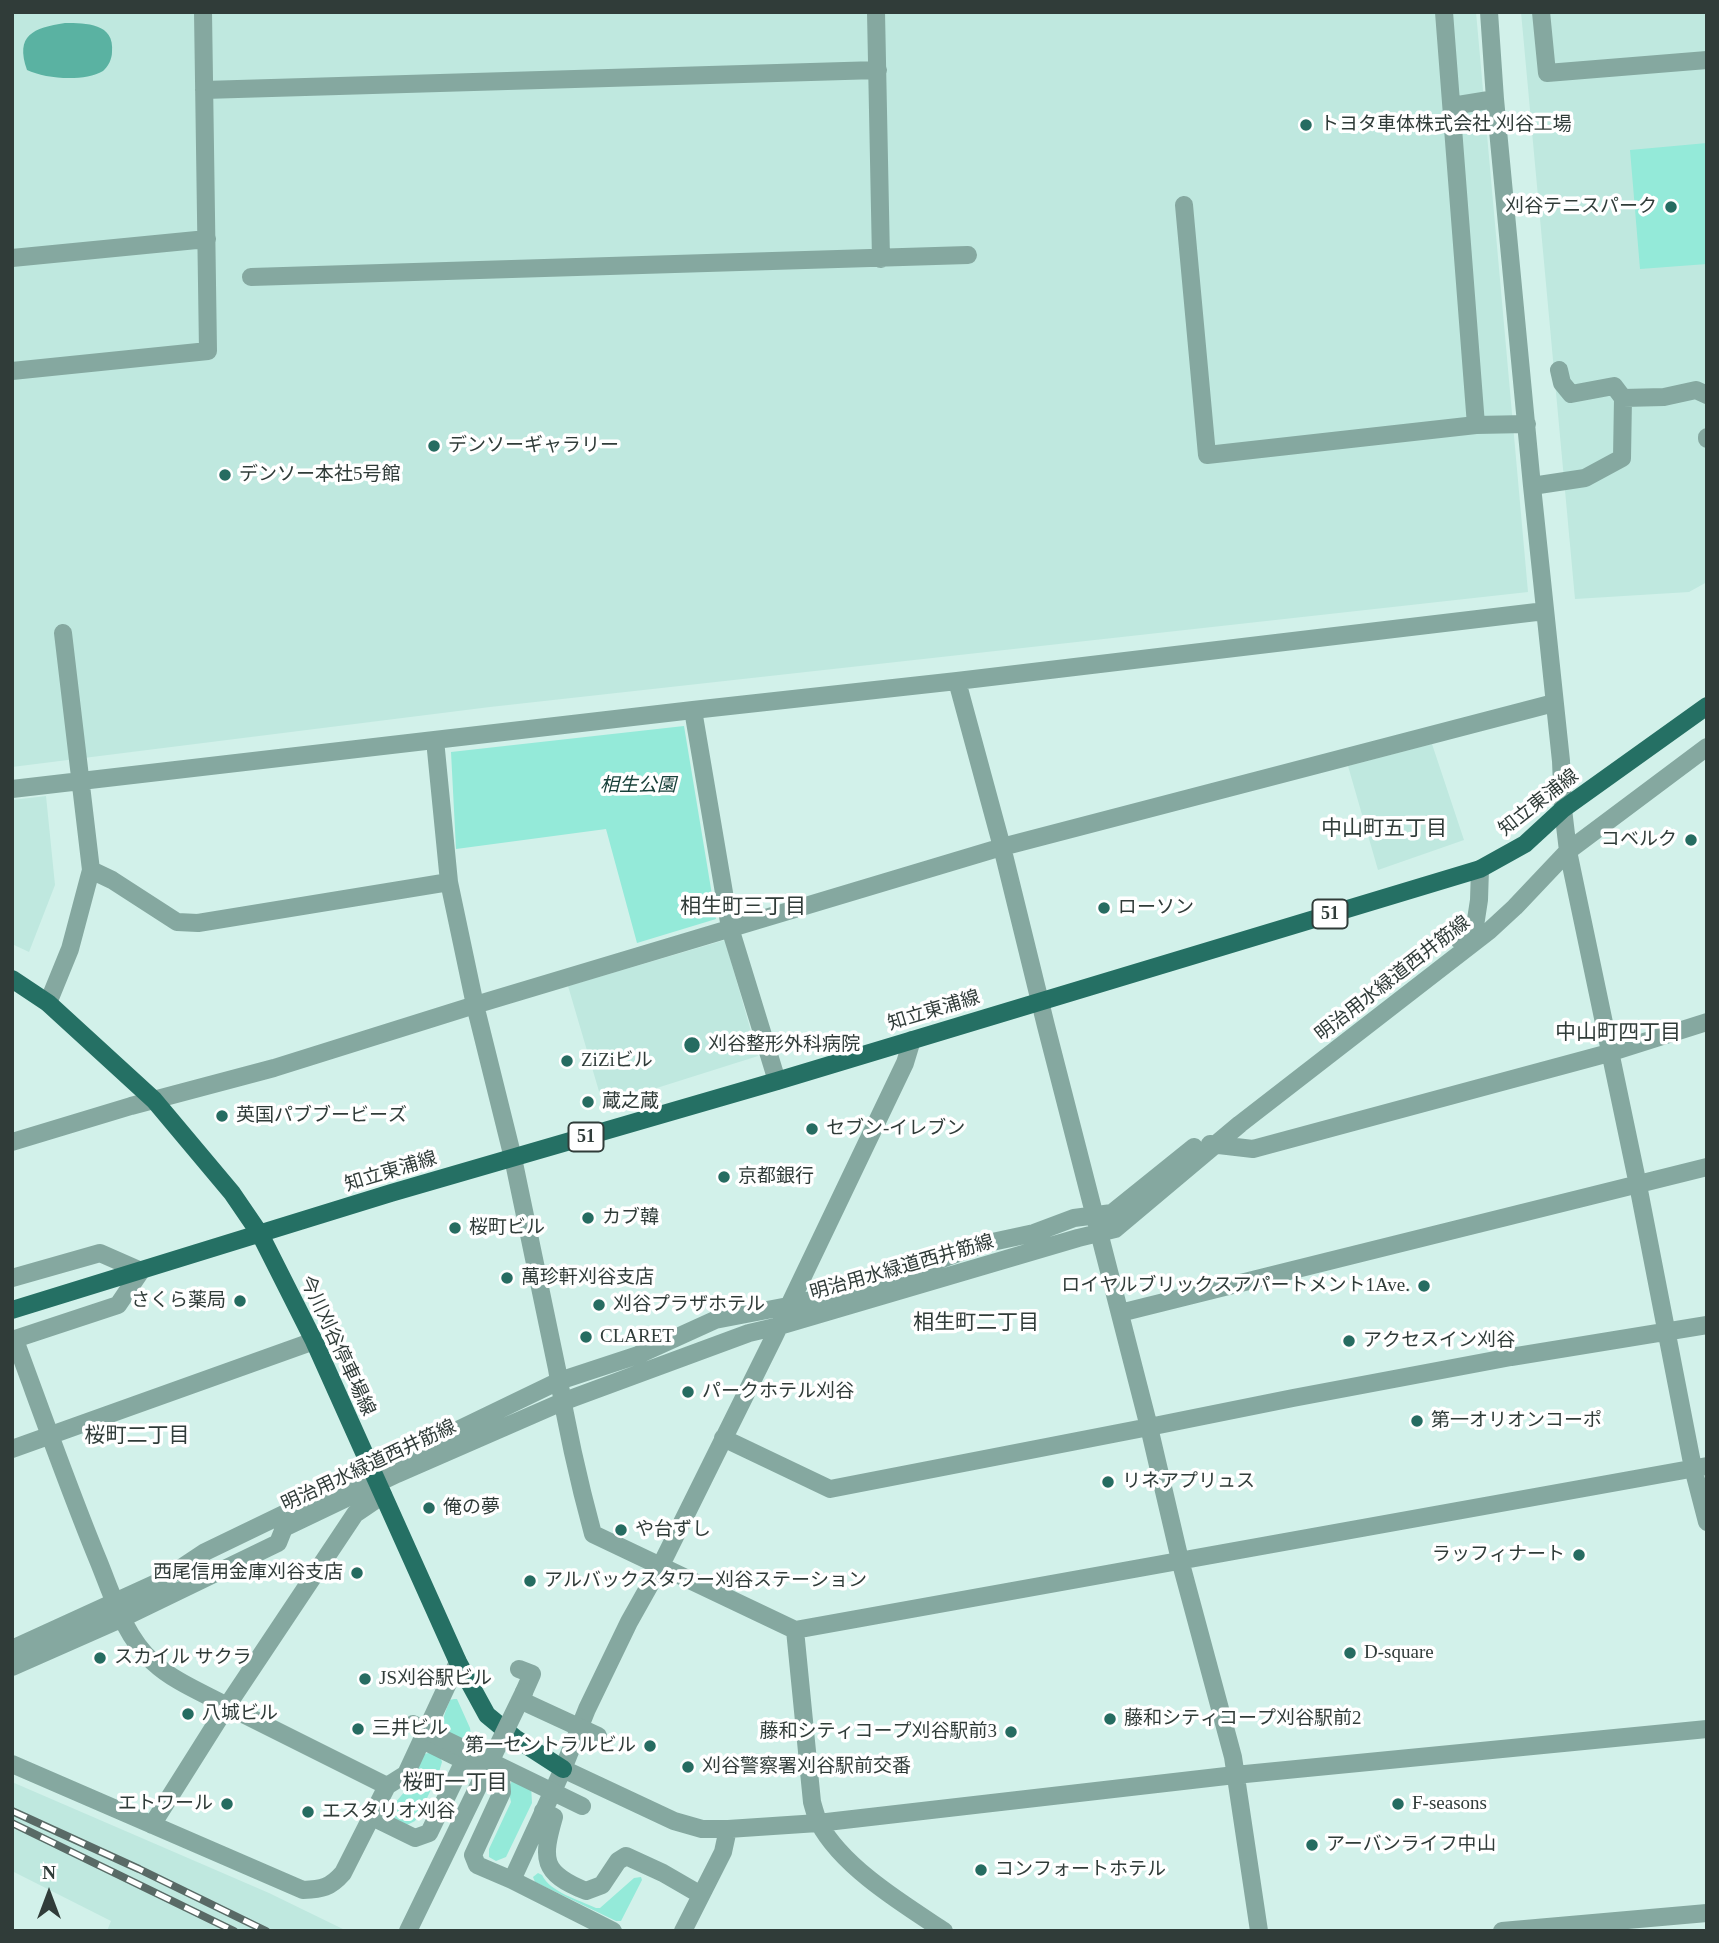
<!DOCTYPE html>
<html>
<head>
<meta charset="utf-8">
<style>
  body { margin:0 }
  #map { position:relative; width:1719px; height:1943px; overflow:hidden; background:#d2f1ea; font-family:"Times New Roman",serif }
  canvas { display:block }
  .frame { position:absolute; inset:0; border:14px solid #303c39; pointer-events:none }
  .north { position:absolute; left:14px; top:1859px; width:70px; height:70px; -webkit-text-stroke:5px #fff; paint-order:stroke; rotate:0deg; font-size:19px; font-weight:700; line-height:28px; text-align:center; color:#303c39 }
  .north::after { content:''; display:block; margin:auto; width:24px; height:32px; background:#303c39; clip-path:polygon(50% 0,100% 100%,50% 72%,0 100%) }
</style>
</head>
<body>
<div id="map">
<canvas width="1719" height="1943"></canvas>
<div class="frame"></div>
<div class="north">N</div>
</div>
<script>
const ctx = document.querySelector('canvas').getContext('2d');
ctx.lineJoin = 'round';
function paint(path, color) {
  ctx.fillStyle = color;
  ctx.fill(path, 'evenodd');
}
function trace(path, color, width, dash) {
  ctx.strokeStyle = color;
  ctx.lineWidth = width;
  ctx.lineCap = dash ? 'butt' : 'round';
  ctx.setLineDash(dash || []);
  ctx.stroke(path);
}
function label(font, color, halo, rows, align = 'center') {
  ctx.font = font + ' "Times New Roman","Noto Sans JP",serif';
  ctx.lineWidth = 7;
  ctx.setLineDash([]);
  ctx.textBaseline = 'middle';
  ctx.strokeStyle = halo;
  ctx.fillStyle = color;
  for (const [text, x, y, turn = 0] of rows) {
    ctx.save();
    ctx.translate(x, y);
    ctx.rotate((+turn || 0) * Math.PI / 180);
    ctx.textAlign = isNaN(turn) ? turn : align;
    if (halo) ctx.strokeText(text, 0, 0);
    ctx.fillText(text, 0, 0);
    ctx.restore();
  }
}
paint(new Path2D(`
  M12 12H1476L1528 592 490 707 12 767Z
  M1521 12H1707V582L1689 592 1575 599Z
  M1432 744 1464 840 1378 870 1348 766Z
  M46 796 55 885 29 952 12 944V800Z
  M725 940 758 1056 603 1105 568 986Z
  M12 1782 269 1893 347 1931H107L111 1921 12 1871Z`), '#bfe8df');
paint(new Path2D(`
  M1707 143V264L1640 269 1630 150Z
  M684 726 716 919 637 943 606 829 456 849 451 752Z
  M454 1699H457L470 1728 471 1735 467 1741 447 1734C440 1721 445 1713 450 1700Z
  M433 1752 440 1756 442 1762 439 1772 422 1809 415 1821 407 1825 390 1816V1809L411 1784 424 1754Z
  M512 1781 531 1785 532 1803 506 1857 496 1861 489 1857V1849L511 1802 508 1788Z
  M538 1873 542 1875C550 1892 579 1900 596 1908H600L634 1878 641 1877 642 1880 621 1921H616L535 1882 533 1877Z`), '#94ead9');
paint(new Path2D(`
  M65 23C86 23 115 23 112 52 112 59 108 67 103 71 84 82 46 79 27 70 15 35 33 28 65 23Z`), '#5ab2a2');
trace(new Path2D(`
  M876 12 881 259
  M1444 12 1476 425
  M1489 12 1495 99 1532 486 1561 761 1563 809 1568 851 1638 1185 1693 1468 1707 1522
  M1541 12 1547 73 1707 60
  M204 90 878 70
  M1452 106 1495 99
  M1184 205 1207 455 1476 425 1527 424
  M12 258 207 239
  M251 277 968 255
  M1559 370 1562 383 1571 394 1614 386 1623 398
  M12 371 208 351 203 12
  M1707 437V439
  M1532 486 1585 478 1622 458 1623 398 1664 397 1696 390 1707 395
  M957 681 1002 847 1046 1026 1149 1427 1180 1560 1233 1757 1259 1931
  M693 710 730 928 777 1081
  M435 740 449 882
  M12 789 693 710 957 681 1545 611
  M91 870 112 880 177 922 198 923 449 882 475 1005 1002 847 1554 703
  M1458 939 1475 926 1479 900 1480 869
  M48 1003 70 949 91 870 63 633
  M12 1142 131 1106 274 1068 475 1005 513 1158 557 1369C566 1424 578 1479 593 1534L795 1630 1707 1466
  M1210 1144 1253 1149 1609 1053 1707 1022
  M12 1278 100 1253 141 1271 118 1305 12 1340
  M1120 1313 1707 1167
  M15 1340C42 1413 68 1487 98 1560 112 1594 124 1636 153 1662 173 1681 203 1693 227 1706L355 1514 383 1495
  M723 1438 830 1489 1149 1427 1293 1398 1511 1357 1707 1325
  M12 1449 314 1341
  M795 1630 812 1802C814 1809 816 1817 819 1823 842 1867 903 1904 944 1931
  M12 1649 163 1580 205 1552 559 1381 638 1355 715 1320 788 1306 873 1284 983 1244 1034 1233 1074 1218 1112 1213 1194 1147
  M12 1667 123 1618 278 1543 284 1528 397 1474 562 1402 749 1333 779 1326 1078 1238 1115 1229 1240 1124 1489 931 1515 907 1568 851 1707 747
  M519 1669 532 1674 524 1692
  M422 1740 501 1779 502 1792 473 1855 477 1865 512 1880
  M12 1764 303 1890C322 1889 330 1888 343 1873L387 1786 406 1774 458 1662
  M563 1769 674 1821 702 1829H728L818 1823 1235 1775 1707 1729
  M543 1811 554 1817C542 1859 541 1873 586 1891L602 1885 618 1861 626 1856 663 1873 701 1895
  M372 1817 415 1838 429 1833 464 1761
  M152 1825 227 1706 387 1786
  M613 1931 512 1880 563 1769 587 1709 629 1622 661 1565 774 1337 905 1063 912 1040
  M683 1931 723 1852 728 1829
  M1502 1931 1707 1913`), '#85a8a0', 18);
trace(new Path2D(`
  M12 979 48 1003 154 1100 232 1193 260 1234 314 1341 458 1662 487 1715 515 1738 563 1769
  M12 1310 391 1193 777 1081 1480 869 1525 844 1563 809 1707 706`), '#257064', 18);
const rail = new Path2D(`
  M12 1811 139 1869 266 1931
  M12 1823 234 1931`);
trace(rail, '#596a66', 8);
trace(rail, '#fff', 5, [16]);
trace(new Path2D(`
  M520 1700 598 1736
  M413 1724 582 1806
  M408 1931 524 1692`), '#85a8a0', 18);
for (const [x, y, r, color] of [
  [1306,125,7,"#266c61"],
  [1671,207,7,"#266c61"],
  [434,446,7,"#266c61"],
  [225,475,7,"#266c61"],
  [1691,840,7,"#266c61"],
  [1104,908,7,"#266c61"],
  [692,1045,9,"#266c61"],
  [567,1061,7,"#266c61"],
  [588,1102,7,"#266c61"],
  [222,1116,7,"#266c61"],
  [812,1129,7,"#266c61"],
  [724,1177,7,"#266c61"],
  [588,1218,7,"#266c61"],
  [455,1228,7,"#266c61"],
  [507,1278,7,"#266c61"],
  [1424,1286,7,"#266c61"],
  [240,1301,7,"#266c61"],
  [599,1305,7,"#266c61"],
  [586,1337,7,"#266c61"],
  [1349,1341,7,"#266c61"],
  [688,1392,7,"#266c61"],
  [1417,1421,7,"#266c61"],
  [1108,1482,7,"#266c61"],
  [429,1508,7,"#266c61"],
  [621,1530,7,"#266c61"],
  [1579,1555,7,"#266c61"],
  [357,1573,7,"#266c61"],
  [530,1581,7,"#266c61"],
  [1350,1653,7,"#266c61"],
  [100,1658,7,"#266c61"],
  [365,1679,7,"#266c61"],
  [188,1714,7,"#266c61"],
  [1110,1719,7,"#266c61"],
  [358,1729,7,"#266c61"],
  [1011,1732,7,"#266c61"],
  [650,1746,7,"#266c61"],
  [688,1767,7,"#266c61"],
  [227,1804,7,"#266c61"],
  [1398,1804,7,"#266c61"],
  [308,1812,7,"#266c61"],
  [1312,1845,7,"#266c61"],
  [981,1870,7,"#266c61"]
]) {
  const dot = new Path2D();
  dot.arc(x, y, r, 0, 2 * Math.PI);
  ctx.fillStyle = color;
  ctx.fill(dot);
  trace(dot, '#fff', 2.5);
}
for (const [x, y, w] of [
  [1330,914,35],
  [586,1137,35]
]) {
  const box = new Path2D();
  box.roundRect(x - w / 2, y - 14.5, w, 29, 5);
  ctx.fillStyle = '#fff';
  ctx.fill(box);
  trace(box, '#303c39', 2);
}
label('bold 18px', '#303c39', null, [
  ["51",1330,914],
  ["51",586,1137]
]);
label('19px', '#303c39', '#fff', [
  ["トヨタ車体株式会社 刈谷工場",1320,125],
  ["刈谷テニスパーク",1657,207,"right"],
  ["デンソーギャラリー",448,446],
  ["デンソー本社5号館",239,475],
  ["コベルク",1677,840,"right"],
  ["ローソン",1118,908],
  ["刈谷整形外科病院",708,1045],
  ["ZiZiビル",581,1061],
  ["蔵之蔵",602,1102],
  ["英国パブブービーズ",236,1116],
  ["セブン-イレブン",826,1129],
  ["京都銀行",738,1177],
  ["カブ韓",602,1218],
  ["桜町ビル",469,1228],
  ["萬珍軒刈谷支店",521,1278],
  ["ロイヤルブリックスアパートメント1Ave.",1410,1286,"right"],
  ["さくら薬局",226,1301,"right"],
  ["刈谷プラザホテル",613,1305],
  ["CLARET",600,1337],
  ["アクセスイン刈谷",1363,1341],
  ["パークホテル刈谷",702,1392],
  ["第一オリオンコーポ",1431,1421],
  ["リネアプリュス",1122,1482],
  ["俺の夢",443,1508],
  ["や台ずし",635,1530],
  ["ラッフィナート",1565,1555,"right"],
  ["西尾信用金庫刈谷支店",343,1573,"right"],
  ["アルバックスタワー刈谷ステーション",544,1581],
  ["D-square",1364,1653],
  ["スカイル サクラ",114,1658],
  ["JS刈谷駅ビル",379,1679],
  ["八城ビル",202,1714],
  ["藤和シティコープ刈谷駅前2",1124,1719],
  ["三井ビル",372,1729],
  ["藤和シティコープ刈谷駅前3",997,1732,"right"],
  ["第一セントラルビル",636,1746,"right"],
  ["刈谷警察署刈谷駅前交番",702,1767],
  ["エトワール",213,1804,"right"],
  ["F-seasons",1412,1804],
  ["エスタリオ刈谷",322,1812],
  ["アーバンライフ中山",1326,1845],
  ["コンフォートホテル",995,1870]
], 'left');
label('italic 19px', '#18413a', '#fff', [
  ["相生公園",638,786]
]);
label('19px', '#303c39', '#fff', [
  ["知立東浦線",1539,803,-38],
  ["明治用水緑道西井筋線",1393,979,-38],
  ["知立東浦線",934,1011,-17],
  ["知立東浦線",391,1172,-17],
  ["明治用水緑道西井筋線",902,1268,-16],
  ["今川刈谷停車場線",337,1346,65],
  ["明治用水緑道西井筋線",369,1466,-25]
]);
label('21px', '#303c39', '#fff', [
  ["中山町五丁目",1384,829],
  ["相生町三丁目",743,907],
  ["中山町四丁目",1618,1033],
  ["相生町二丁目",976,1323],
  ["桜町二丁目",137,1436],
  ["桜町一丁目",455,1783]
]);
</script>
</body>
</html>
